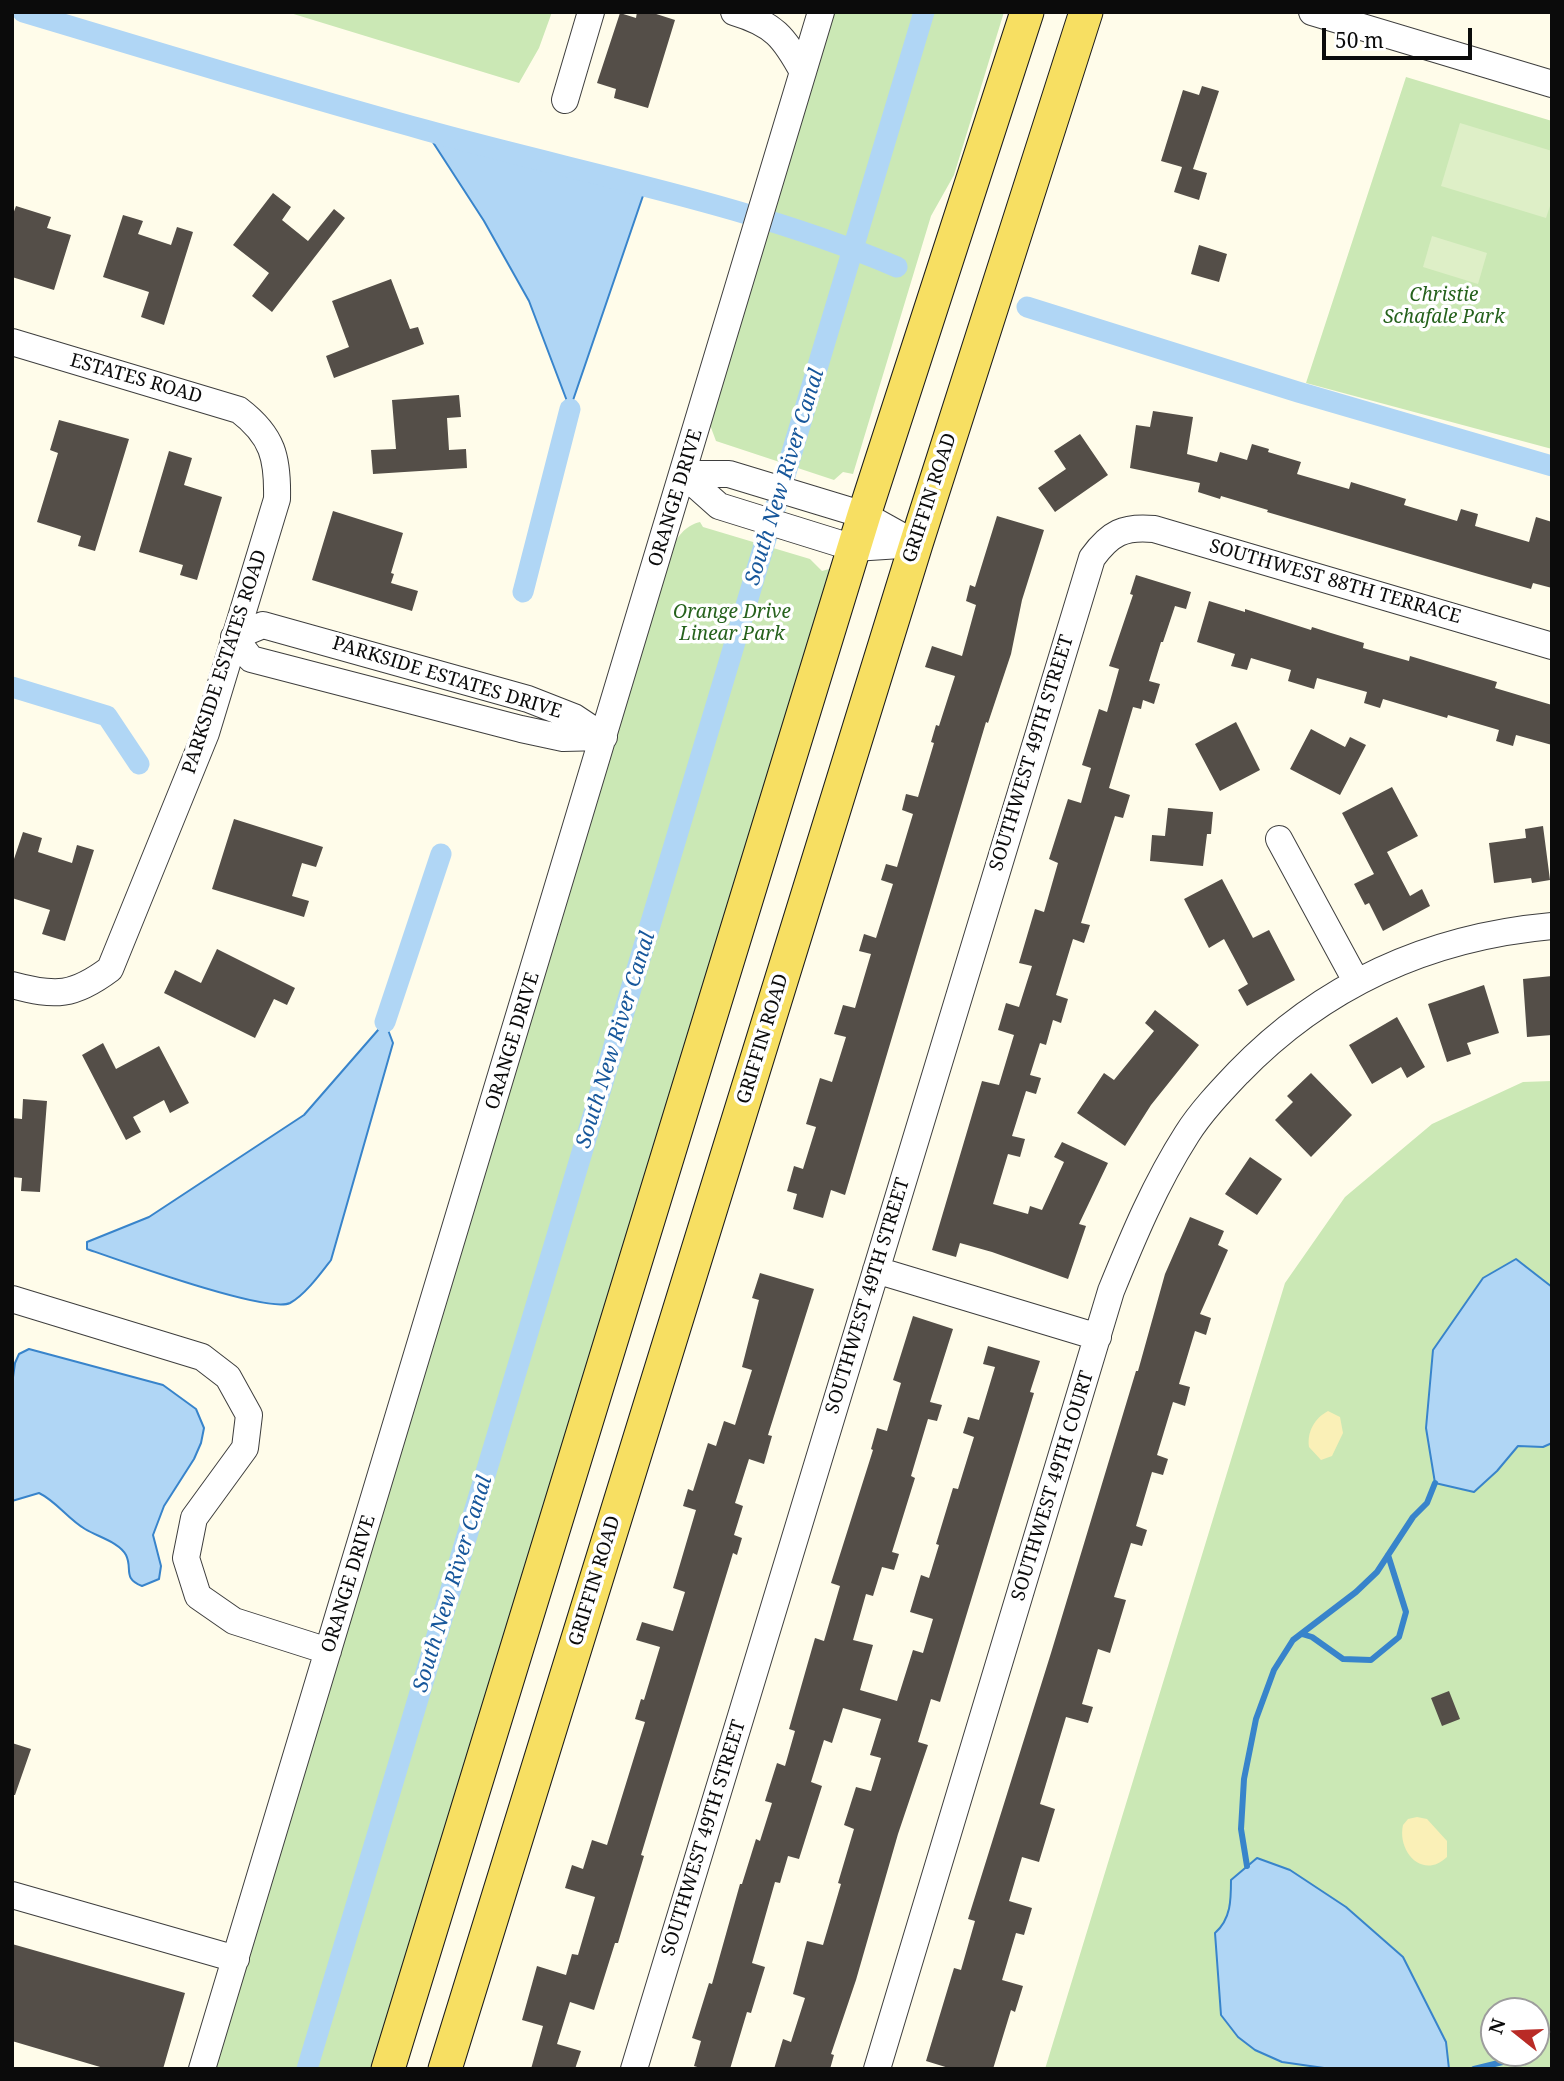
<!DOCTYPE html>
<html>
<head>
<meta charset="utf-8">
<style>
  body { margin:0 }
  #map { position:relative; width:1564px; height:2081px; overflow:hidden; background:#fffcea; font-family:"Noto Serif",serif }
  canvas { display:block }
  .frame { position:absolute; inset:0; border:14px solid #0b0b0b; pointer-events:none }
  .north { position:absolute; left:1480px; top:1997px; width:70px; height:70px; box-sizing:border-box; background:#fff; border:2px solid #9d9d9d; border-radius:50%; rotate:288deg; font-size:19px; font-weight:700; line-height:28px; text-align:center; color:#0b0b0b }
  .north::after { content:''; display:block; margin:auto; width:24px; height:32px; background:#b92b26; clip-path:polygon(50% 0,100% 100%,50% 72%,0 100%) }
  .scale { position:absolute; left:1322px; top:28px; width:150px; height:32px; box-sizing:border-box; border:4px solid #0b0b0b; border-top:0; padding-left:9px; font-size:21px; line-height:24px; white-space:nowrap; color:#0b0b0b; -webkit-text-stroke:5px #fff; paint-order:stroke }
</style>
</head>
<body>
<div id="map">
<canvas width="1564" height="2081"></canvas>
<div class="frame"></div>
<div class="north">N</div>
<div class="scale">50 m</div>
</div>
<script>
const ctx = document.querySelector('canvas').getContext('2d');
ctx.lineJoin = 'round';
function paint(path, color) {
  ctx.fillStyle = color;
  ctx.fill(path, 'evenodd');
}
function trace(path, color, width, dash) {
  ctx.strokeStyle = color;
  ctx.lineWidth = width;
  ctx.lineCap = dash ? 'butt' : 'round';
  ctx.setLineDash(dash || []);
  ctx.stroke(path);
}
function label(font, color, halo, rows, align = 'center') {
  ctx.font = font + ' "Noto Serif",serif';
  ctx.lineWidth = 7;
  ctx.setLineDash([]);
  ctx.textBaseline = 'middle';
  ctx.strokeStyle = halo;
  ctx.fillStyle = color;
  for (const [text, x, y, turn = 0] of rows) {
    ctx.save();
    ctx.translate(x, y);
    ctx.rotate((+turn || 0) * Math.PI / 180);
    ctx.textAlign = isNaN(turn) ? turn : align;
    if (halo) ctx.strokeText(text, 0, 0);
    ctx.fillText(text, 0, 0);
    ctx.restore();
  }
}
paint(new Path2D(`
  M287 12H552L539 48 519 83Z
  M829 12H1004L954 175 931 216 853 474 843 472 834 480 716 441 710 425Z
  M1406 77 1552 121V449L1306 383Z
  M700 522 703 527 810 559 822 571 829 569 831 574 375 2069H214L670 550C678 537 684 526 700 522Z
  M1552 1081V2069H1045L1285 1283 1345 1197 1432 1124 1523 1082ZM1494 2011H1536V2053H1494Z`), '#cbe8b5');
paint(new Path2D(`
  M1328 1411 1340 1417 1343 1433 1332 1456 1321 1460 1309 1447C1307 1431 1315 1418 1328 1411Z
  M1417 1817 1427 1819 1447 1841V1857C1423 1880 1397 1852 1403 1825L1408 1819Z`), '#faf0b7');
paint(new Path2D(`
  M1460 123 1552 151V200L1546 218 1441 186Z
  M1432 236 1487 253 1478 284 1423 267Z`), '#deefc7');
const water = new Path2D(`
  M425 130 646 187 570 409 529 301 484 221Z
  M385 1022 393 1043 331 1260C321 1273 305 1295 290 1303 267 1314 119 1260 87 1249V1242L149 1217 304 1115Z
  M1516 1259 1552 1287V1443L1543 1447 1518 1446 1497 1471 1474 1492 1435 1483 1426 1428 1433 1350 1483 1278Z
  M29 1349 163 1385 196 1409 204 1428 201 1443 194 1459 164 1506 153 1535 161 1566 159 1579 142 1586C122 1578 133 1569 126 1555 119 1542 98 1537 85 1529 68 1519 56 1501 39 1493L12 1501V1384L15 1363 19 1354Z
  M1257 1858 1290 1870 1346 1907 1403 1957 1446 2042 1449 2069H1331L1282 2062 1255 2050 1238 2037 1221 2015 1215 1933C1231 1919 1231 1900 1231 1880Z`);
paint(water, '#b0d6f5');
trace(water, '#3884cb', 2);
trace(new Path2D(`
  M1302 1634 1312 1637 1343 1659 1371 1660 1399 1637 1406 1612 1388 1555
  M1247 1866 1241 1829 1244 1779 1256 1719 1274 1670 1293 1640 1356 1592 1377 1572 1413 1517 1427 1503 1435 1483
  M1474 2069 1523 2057`), '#3884cb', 6);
trace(new Path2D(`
  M23 12C157 52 290 93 425 130 583 174 746 203 897 267
  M1027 307 1298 392 1552 466
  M523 592 570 409
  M12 687 107 716 139 764
  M385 1022 441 854
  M307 2069 924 12`), '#b0d6f5', 21);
paint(new Path2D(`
  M637 12H650L675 20 648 108 614 98 616 89 597 83 620 13 636 18Z
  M1202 86 1219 91 1193 169 1207 173 1199 200 1174 192 1182 167 1161 161 1183 90 1199 95Z
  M273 193 291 207 282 220 308 241 334 209 345 218 272 312 252 296 269 273 233 245Z
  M16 206 51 217 47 228 71 235 54 290 12 277V217Z
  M123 215 143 221 138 234 171 245 177 227 193 232 164 325 141 317 149 292 103 277Z
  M1199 245 1227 254 1219 282 1191 274Z
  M391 279 410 329 418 327 424 344 334 378 326 356 349 347 332 301Z
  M459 395 461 417 447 418 449 450 466 449 467 468 373 474 371 450 396 449 392 400Z
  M1153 411 1193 417 1187 454 1217 462 1220 452 1247 460 1252 444 1269 449 1268 452 1301 462 1297 474 1349 489 1351 482 1406 499 1404 505 1457 521 1461 509 1478 514 1475 526 1529 542 1536 517 1552 522V588L1533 583 1531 589 1482 575 1267 512 1268 510 1221 496 1220 499 1198 492 1200 483 1130 468 1136 425 1150 427Z
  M59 420 129 439 95 551 78 546 81 536 37 522 58 453 50 450Z
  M1080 434 1108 475 1055 512 1038 488 1066 469 1054 451Z
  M169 451 192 458 184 485 222 497 197 580 180 575 183 565 139 552Z
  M333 511 403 533 391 573 394 574 391 583 418 591 412 611 312 580Z
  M997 516 1044 530 1022 600 1011 654 988 723 986 722 845 1195 831 1190 823 1218 793 1209 797 1194 787 1191 794 1166 803 1169 816 1127 806 1124 820 1078 832 1082 846 1037 834 1034 843 1005 855 1008 871 954 859 951 864 934 876 938 893 884 881 880 886 864 897 867 913 814 902 810 906 794 918 797 934 743 931 742 936 725 939 726 955 676 925 667 932 646 962 656 976 605 966 601 970 585 975 587Z
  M1136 575 1191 592 1186 609 1175 606 1163 642H1161L1149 681 1160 684 1154 704 1143 700 1141 709 1133 707 1109 788 1130 795 1123 818 1115 816 1081 923 1090 925 1084 943 1073 939 1056 995 1068 999 1061 1023 1053 1020 1046 1045 1040 1043 1030 1075 1041 1078 1036 1094 1026 1091 1012 1136 1025 1139 1020 1157 1008 1154 993 1204 1028 1214 1030 1206 1042 1210 1064 1162 1054 1157 1062 1142 1108 1163 1079 1224 1086 1226 1068 1279 992 1252 960 1243 956 1257 932 1250 982 1081 999 1085 1014 1035 998 1030 1006 1003 1019 1007 1032 966 1019 963 1035 909 1044 912 1058 863 1049 859 1068 799 1081 803 1091 768 1082 765 1099 709 1107 712 1119 669 1109 666 1133 595 1130 594Z
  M1209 601 1245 612V609L1311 630 1312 627 1331 633 1364 643 1363 648 1409 661 1410 656 1497 682 1495 688 1552 705V745L1516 735 1513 746 1496 741 1499 730 1448 715 1447 718 1383 699 1380 708 1364 703 1367 692 1317 678 1314 689 1288 681 1291 670 1251 658 1247 670 1231 666 1235 654 1197 642Z
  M1236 722 1260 770 1220 791 1195 744Z
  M1311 729 1345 747 1350 737 1366 745 1340 795 1290 769Z
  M1392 787 1418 836 1387 852 1410 896 1422 889 1430 906 1383 931 1369 903 1365 905 1354 884 1374 874 1342 813Z
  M1168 808 1213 812 1211 834H1207L1203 866 1150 861 1152 835 1165 836Z
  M234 819 323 847 316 867 302 863 292 896 309 901 304 917 212 889Z
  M1543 826 1550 880 1532 883 1531 878 1494 883 1489 843 1526 838 1525 829Z
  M23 832 42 838 38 852 72 863 77 845 94 850 65 941 42 934 50 910 12 898V865Z
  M1222 879 1253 938 1269 930 1295 980 1247 1006 1238 990 1248 984 1224 939 1209 948 1184 899Z
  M217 949 295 988 287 1005 274 999 255 1038 164 993 175 970 201 983Z
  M1552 976V1035L1527 1037 1523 979Z
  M1484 985 1499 1033 1467 1043 1471 1054 1447 1062 1428 1004Z
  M1155 1010 1199 1045 1151 1105 1125 1146 1077 1113 1104 1073 1114 1080 1154 1031 1145 1023Z
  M1397 1017 1425 1067 1407 1078 1401 1067 1372 1084 1349 1045Z
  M103 1043 116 1069 159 1046 189 1103 170 1113 164 1100 133 1117 141 1132 126 1140 82 1055Z
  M1311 1073 1352 1115 1311 1157 1275 1120 1293 1102 1287 1096Z
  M23 1099 47 1101 40 1192 21 1191 22 1178 12 1177V1118L22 1119Z
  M1250 1157 1282 1179 1257 1215 1225 1194Z
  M1190 1217 1224 1231 1218 1245 1228 1250 1200 1314 1211 1318 1206 1335 1195 1331 1179 1384 1190 1387 1185 1406 1173 1402 1157 1455 1168 1459 1163 1475 1152 1472 1136 1526 1147 1530 1142 1546 1131 1543 1114 1597 1126 1600 1110 1653 1098 1649 1082 1704 1093 1707 1088 1723 1066 1717 1040 1804 1055 1809 1039 1862 1022 1857 1009 1901 1032 1908 1024 1935 1016 1933 1002 1980 1023 1986 1015 2012 1011 2010 993 2069H952L926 2061 954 1968 961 1970 975 1921 968 1919 1051 1653 1136 1371H1138L1165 1274Z
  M760 1273 814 1289 768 1435 772 1436 764 1464 749 1459 735 1503 743 1506 734 1535 742 1538 737 1555 733 1553 663 1782 641 1855 644 1856 618 1943H615L594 2010 570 2002 557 2044 581 2051 575 2069H531L543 2026 522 2020 537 1966 566 1975 572 1954 578 1955 595 1897 565 1888 572 1865 583 1869 592 1840 607 1845 645 1722 635 1719 641 1699 644 1700 660 1647 636 1640 642 1622 673 1631 685 1592 673 1588 696 1510 683 1506 688 1489 693 1491 708 1443 716 1446 724 1421 735 1425 752 1370 742 1367 759 1300 752 1298Z
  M913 1316 953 1329 930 1402 942 1405 937 1421 928 1419 911 1476 915 1478 892 1552 899 1554 894 1570 882 1567 873 1596 866 1594 853 1640 873 1645 860 1690 897 1701 913 1650 923 1653 933 1619 910 1612 921 1575 929 1578 939 1545 936 1544 953 1488 958 1489 974 1437 963 1433 968 1417 979 1420 995 1367 983 1364 988 1346 1040 1361 1030 1392 1034 1393 940 1702 931 1699 918 1742 928 1745 898 1834 856 1980 831 2054 834 2055 830 2069H774L783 2039 791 2042 805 1998 793 1994 807 1941 823 1945 841 1884 838 1883 854 1829 844 1825 856 1787 871 1791 881 1758 870 1755 881 1719 843 1708 832 1743 824 1740 811 1782 822 1786 799 1859 788 1856 780 1883 775 1882 752 1963 765 1967 751 2013 747 2012 730 2069H704L694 2066 701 2041 692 2038 709 1983 712 1984 740 1884H742L756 1839 760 1841 772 1803 765 1801 777 1763 785 1766 795 1731 789 1729 815 1638 824 1641 840 1586 831 1583 873 1450 871 1449 877 1428 887 1431 901 1383 893 1380Z
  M1449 1691 1460 1719 1442 1726 1431 1698Z
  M12 1743 31 1749 15 1795H12Z
  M12 1944 185 1993 163 2069H107L12 2041Z`), '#544e48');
const minor = new Path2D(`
  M734 12C774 24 784 37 803 72
  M1312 12 1552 84
  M565 100 591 12
  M12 342 239 410C273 436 278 458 277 499L206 733 110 969C74 996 56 997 12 985
  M683 474 719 506 854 548 916 544
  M683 474H729L864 515 916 544
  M263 625 528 699 574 717 604 737 563 738 521 729 251 659 234 637Z
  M1279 839 1356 981
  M876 1270 1098 1337
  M12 1299 202 1357 228 1377 249 1415 245 1448 194 1518 186 1558 198 1596 234 1621 328 1651
  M12 1895 236 1959
  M202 2069 821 12
  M634 2069 1092 558C1110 533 1124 526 1154 529L1552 646
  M877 2069 1111 1291C1133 1237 1155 1184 1187 1134 1201 1112 1220 1092 1238 1073 1324 984 1429 937 1552 926`);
const major = new Path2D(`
  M388 2069 864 515 1027 12
  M445 2069 916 544 1086 12`);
trace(minor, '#3e3e3e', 28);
trace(major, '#1c1c1c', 35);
trace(minor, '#fff', 26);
trace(major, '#f7df62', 33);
label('italic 19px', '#26621d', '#fff', [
  ["Christie",1444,296],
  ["Schafale Park",1444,318],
  ["Orange Drive",732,613],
  ["Linear Park",732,635]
]);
label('19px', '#0b0b0b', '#fff', [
  ["ESTATES ROAD",136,379,16],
  ["ORANGE DRIVE",676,498,-73],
  ["GRIFFIN ROAD",930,498,-72],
  ["SOUTHWEST 88TH TERRACE",1335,582,16],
  ["PARKSIDE ESTATES ROAD",225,662,-72],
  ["PARKSIDE ESTATES DRIVE",447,678,17],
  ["SOUTHWEST 49TH STREET",1032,753,-73],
  ["GRIFFIN ROAD",763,1039,-73],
  ["ORANGE DRIVE",513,1041,-73],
  ["SOUTHWEST 49TH STREET",868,1296,-73],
  ["SOUTHWEST 49TH COURT",1053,1486,-73],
  ["GRIFFIN ROAD",595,1581,-73],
  ["ORANGE DRIVE",349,1584,-73],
  ["SOUTHWEST 49TH STREET",704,1838,-73]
]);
label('italic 21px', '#17579b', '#fff', [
  ["South New River Canal",785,477,-73],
  ["South New River Canal",616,1040,-73],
  ["South New River Canal",453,1584,-73]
]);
</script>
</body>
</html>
